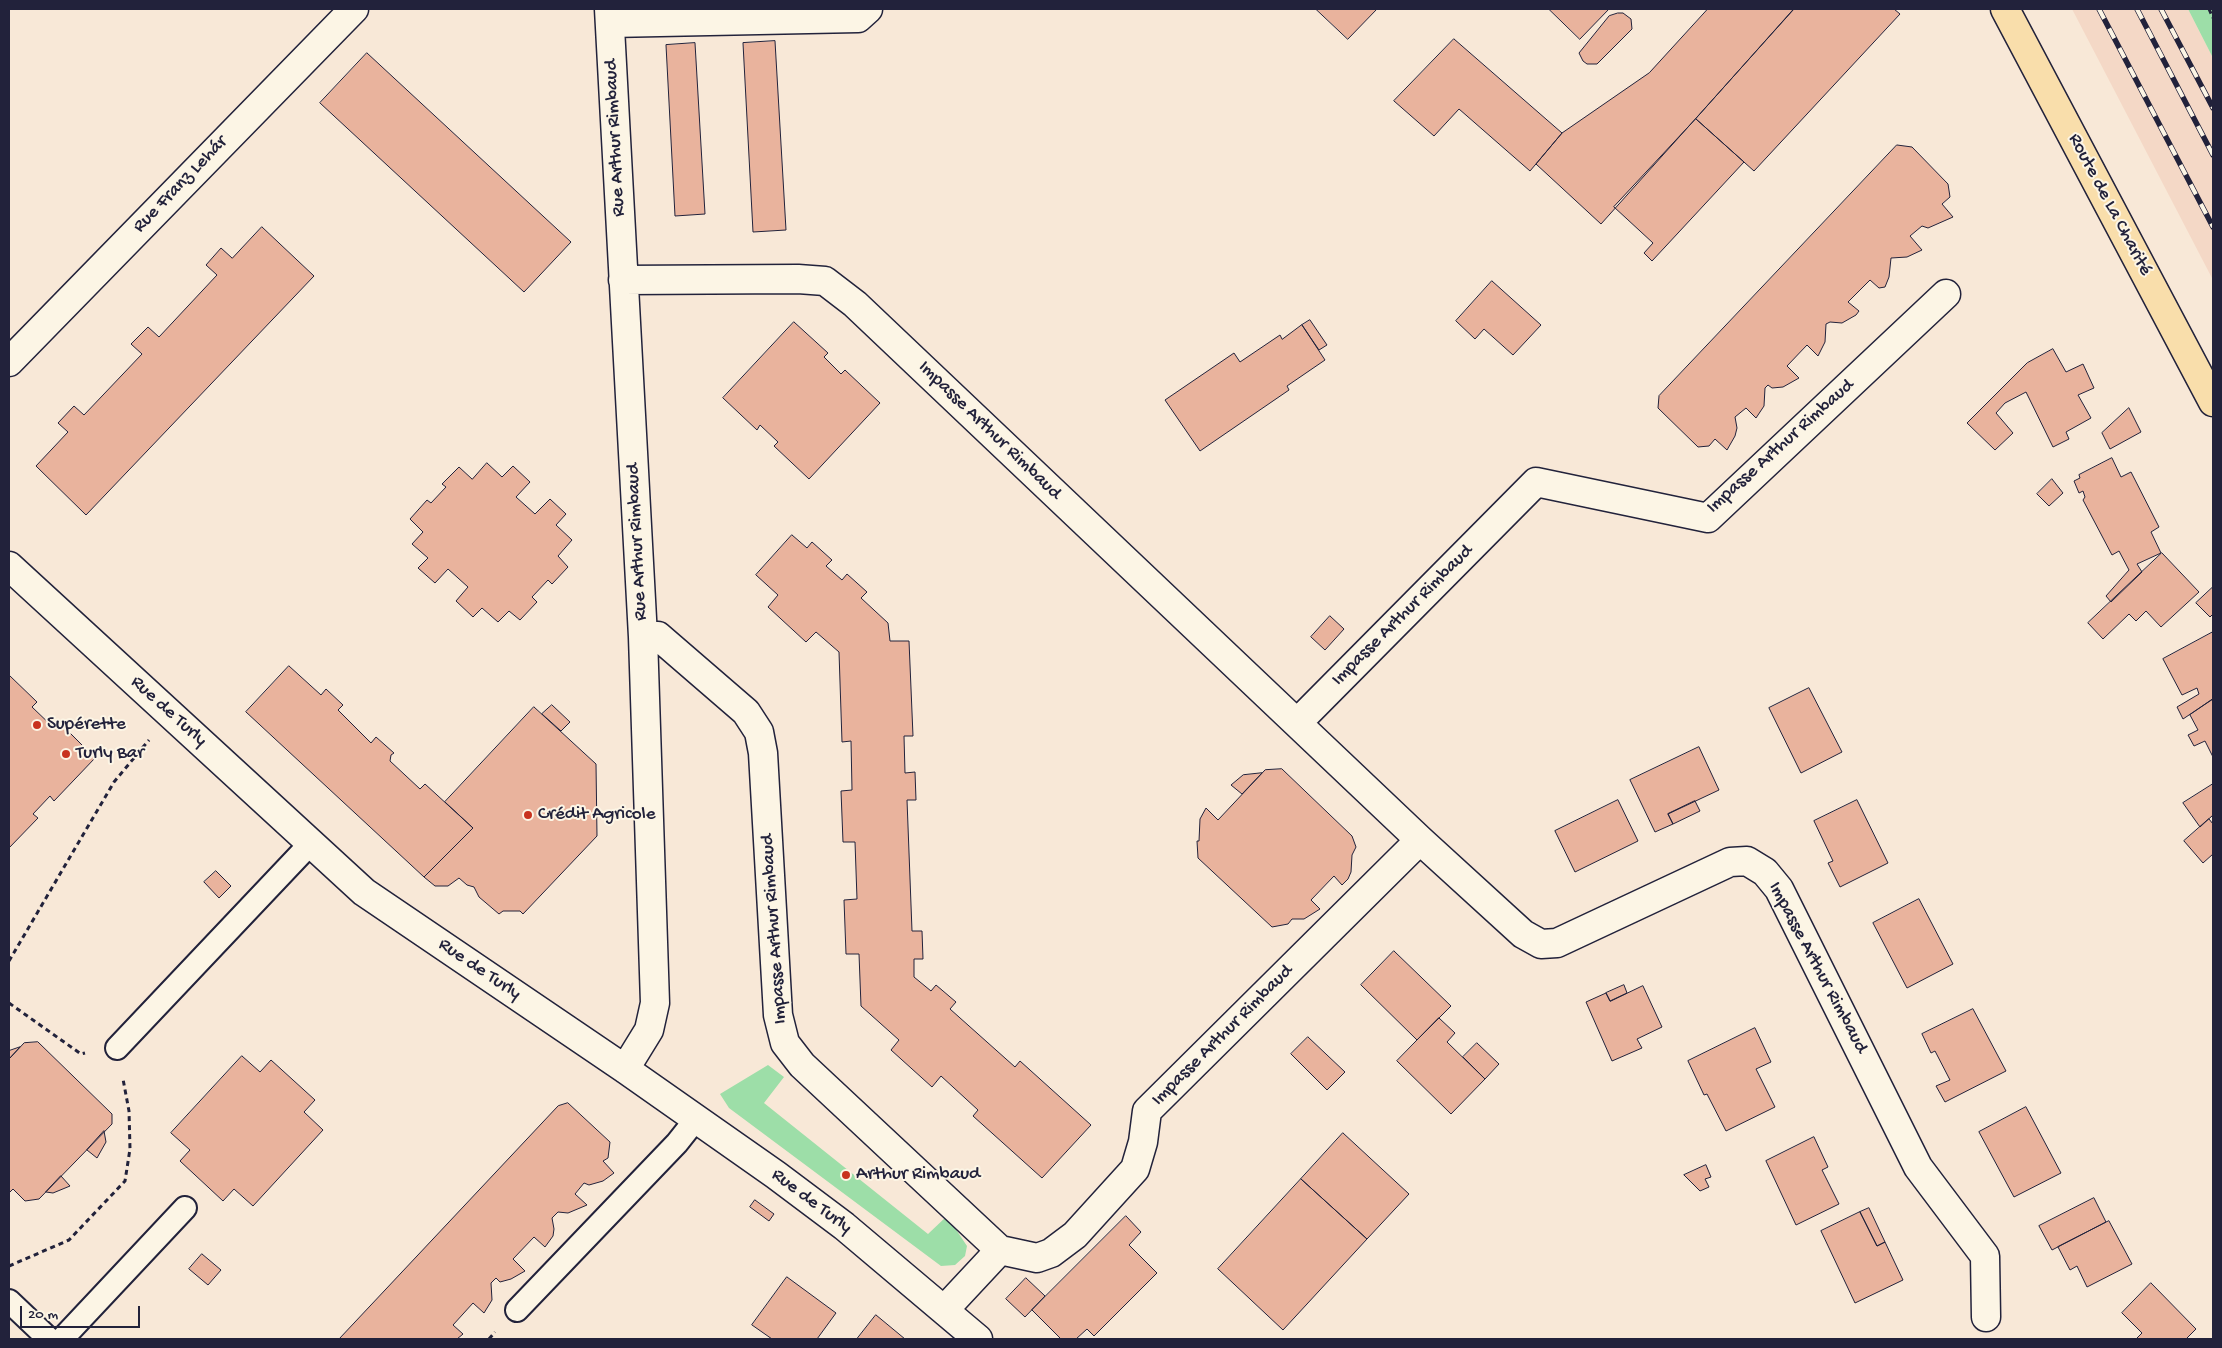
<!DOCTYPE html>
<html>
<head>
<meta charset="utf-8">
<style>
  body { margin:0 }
  #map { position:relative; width:2222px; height:1348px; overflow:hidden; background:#f8e8d7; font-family:"Gochi Hand",sans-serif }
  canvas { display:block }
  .frame { position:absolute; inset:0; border:10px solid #22223b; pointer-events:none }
  .scale { position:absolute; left:20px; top:1306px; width:120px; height:22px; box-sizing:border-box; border:2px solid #22223b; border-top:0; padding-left:6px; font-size:15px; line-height:18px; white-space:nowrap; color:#22223b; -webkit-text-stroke:4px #fcf5e5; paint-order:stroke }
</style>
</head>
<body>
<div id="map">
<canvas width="2222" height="1348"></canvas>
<div class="frame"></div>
<div class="scale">20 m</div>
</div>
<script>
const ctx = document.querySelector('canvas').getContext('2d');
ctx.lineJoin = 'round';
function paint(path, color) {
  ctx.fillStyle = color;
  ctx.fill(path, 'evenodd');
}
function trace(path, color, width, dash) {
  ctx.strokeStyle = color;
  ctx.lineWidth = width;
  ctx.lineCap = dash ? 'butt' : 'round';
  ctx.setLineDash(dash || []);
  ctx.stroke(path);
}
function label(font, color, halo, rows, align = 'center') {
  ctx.font = font + ' "Gochi Hand",sans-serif';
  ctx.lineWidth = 4;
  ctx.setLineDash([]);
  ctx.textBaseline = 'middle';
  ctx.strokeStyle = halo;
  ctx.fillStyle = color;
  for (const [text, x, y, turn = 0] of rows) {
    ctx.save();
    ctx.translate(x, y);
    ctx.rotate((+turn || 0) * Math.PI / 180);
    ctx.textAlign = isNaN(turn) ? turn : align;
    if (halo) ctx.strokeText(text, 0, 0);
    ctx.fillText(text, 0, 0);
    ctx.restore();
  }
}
paint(new Path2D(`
  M2072 9H2188L2213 58V280Z`), '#f4d8c6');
paint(new Path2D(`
  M2188 9H2213V58Z
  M768 1065 784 1077 764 1103 928 1234 947 1216 967 1246 965 1256 955 1265 941 1266 729 1108 720 1094Z`), '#9ddea8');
const building = new Path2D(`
  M1316 9H1377L1348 39Z
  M1549 9H1609L1580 39Z
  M1708 9H1794L1601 224 1536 164 1562 133 1649 73Z
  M1794 9H1894L1900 14 1754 171 1696 119Z
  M1618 13H1623L1631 19 1632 29 1597 64H1587L1583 61 1579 53 1609 16Z
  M1454 39 1562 133 1530 171 1459 109 1434 136 1394 101Z
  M775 41 786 230 753 232 743 43Z
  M695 43 705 214 675 216 666 45Z
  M367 53 571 242 524 292 320 103Z
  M1696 119 1744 162 1652 261 1644 253 1653 243 1614 207Z
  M1897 145 1912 147 1948 184 1950 197 1942 204 1953 217 1928 228 1922 226 1910 236 1922 250 1907 257 1891 258 1889 277 1885 287 1879 288 1870 280 1848 302 1859 311 1856 315 1842 323 1830 322 1826 324 1825 342 1818 356 1807 345 1787 366 1799 378 1783 387 1772 388 1768 385 1765 388 1764 406 1756 418 1746 408 1735 417 1737 428 1735 436 1727 450 1715 439 1709 446 1698 447 1658 408 1659 396Z
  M262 227 314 276 86 515 36 466 68 432 58 423 74 406 84 415 142 354 131 344 148 327 159 337 217 275 206 265 221 248 232 258Z
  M1492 281 1541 325 1513 355 1484 329 1475 339 1456 321Z
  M1310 320 1327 345 1319 350 1302 325Z
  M794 322 828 353 824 357 841 374 845 370 880 403 809 479 774 446 778 442 760 425 757 430 723 398Z
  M1302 325 1325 360 1287 386 1289 390 1200 451 1165 400 1234 353 1240 362 1280 335 1282 339Z
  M2053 349 2066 372 2083 364 2094 388 2078 395 2091 418 2066 432 2069 439 2053 447 2026 392 2005 403 1996 413 2013 433 1995 450 1967 423 2027 363Z
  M2129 408 2141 432 2110 449 2102 433Z
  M2112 458 2121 477 2131 472 2159 527 2151 532 2161 553 2137 564 2142 572 2111 602 2106 596 2129 570 2119 551 2112 555 2083 500 2085 497 2083 491 2079 493 2074 481 2080 478 2079 475Z
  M487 463 502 477 513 466 530 482 516 497 535 514 550 499 566 514 556 525 572 540 558 556 568 567 552 584 548 580 532 597 537 602 520 620 509 611 498 622 482 608 473 617 456 601 468 587 448 569 435 583 418 568 428 558 412 544 423 532 410 519 427 500 431 503 446 487 442 484 459 467 472 479Z
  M2052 479 2063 493 2049 506 2037 494Z
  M792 535 807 548 812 542 832 560 826 566 842 580 847 574 867 592 861 598 888 623 890 641H909L913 736H904L905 773 915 772 916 800H907L912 931H922L923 959H914V977L931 991 936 985 956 1002 950 1009 1015 1067 1020 1061 1091 1125 1042 1178 973 1116 978 1110 941 1076 932 1087 891 1050 899 1040 861 1006 859 954H846L844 900 857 899 855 842H843L841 791 852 790 851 741 842 742 839 652 816 632 806 642 768 607 778 595 756 575Z
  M2162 553 2199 592 2161 627 2146 611 2136 621 2129 614 2103 639 2088 623Z
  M2213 587V614L2210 617 2196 603Z
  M1330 616 1344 629 1325 650 1311 637Z
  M2213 632V699L2183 719 2177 707 2199 694 2197 688 2182 695 2163 659Z
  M289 666 321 695 326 689 343 705 338 710 371 743 376 737 394 753 391 755 390 761 420 789 425 784 473 828 424 877 246 712Z
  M9 675 37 702 32 707 55 729 60 723 95 758 54 801 50 796 33 814 38 818 9 848Z
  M1809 688 1842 752 1801 773 1769 708Z
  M2213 699V757L2205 741 2194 746 2188 735 2198 730 2190 715Z
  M552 705 570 722 561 731 542 714Z
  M534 707 596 764 597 836 523 914 520 911H503L499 914 479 897 474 887 467 885 459 878 448 886H435L424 877 473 828 445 802Z
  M1699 747 1719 790 1668 814 1673 824 1655 832 1630 780Z
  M1282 769 1352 836 1356 847 1352 855 1351 872 1348 879 1342 885 1334 876 1311 900 1320 909 1304 919H1292L1288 924 1272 927 1198 858 1197 841H1199L1200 819 1206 808 1218 820 1265 770Z
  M1262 773 1242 794 1231 785 1243 775Z
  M2213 784V815L2200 827 2183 803Z
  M1618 800 1638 841 1575 872 1555 831Z
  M1857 800 1888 863 1840 887 1828 863 1833 861 1814 821Z
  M1695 801 1700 811 1673 824 1668 814Z
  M2209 819 2213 824V854L2203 863 2184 841Z
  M216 871 231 886 219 898 204 882Z
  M1919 899 1953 964 1907 988 1873 923Z
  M1394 951 1451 1006 1417 1040 1361 985Z
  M1624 985 1627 993 1610 1001 1606 993Z
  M1643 986 1662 1027 1637 1039 1642 1048 1612 1061 1586 1002 1606 993 1610 1001Z
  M1973 1009 2006 1071 1945 1102 1936 1086 1950 1080 1935 1051 1931 1053 1922 1034Z
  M1439 1018 1455 1033 1447 1042 1485 1079 1451 1114 1397 1061Z
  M1755 1028 1771 1062 1756 1069 1775 1107 1726 1131 1707 1094 1704 1095 1688 1061Z
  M1308 1037 1345 1072 1327 1090 1291 1054Z
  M38 1042 112 1114V1124L39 1199 25 1201 13 1189 9 1193V1059L24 1043Z
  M1477 1043 1499 1064 1485 1079 1463 1057Z
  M20 1047 9 1059V1051Z
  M242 1056 260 1072 271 1060 315 1100 304 1112 323 1130 253 1206 234 1189 223 1201 180 1161 190 1150 171 1133Z
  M568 1103 610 1142 608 1158 603 1161 614 1173 603 1181 589 1185 584 1183 575 1194 587 1205 568 1213 558 1212 552 1218 554 1229 553 1236 545 1247 534 1237 513 1259 525 1271 511 1279 500 1282 496 1278 491 1283 492 1300 484 1313 473 1303 453 1325 463 1334 457 1339H339L558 1106Z
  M2026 1107 2061 1173 2014 1197 1979 1132Z
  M104 1131 106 1142 97 1158 87 1150Z
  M1343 1133 1409 1194 1367 1239 1301 1179Z
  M1814 1137 1828 1167 1822 1170 1839 1204 1796 1225 1766 1161Z
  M1706 1165 1711 1177 1705 1179 1709 1187 1700 1191 1684 1175Z
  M61 1176 70 1186 53 1193 46 1192Z
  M1301 1179 1367 1239 1283 1330 1218 1269Z
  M2094 1198 2106 1222 2052 1250 2039 1226Z
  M755 1200 774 1214 769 1221 750 1207Z
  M1869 1208 1885 1242 1877 1246 1860 1212Z
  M1860 1212 1877 1246 1885 1242 1903 1280 1855 1303 1821 1231Z
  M1126 1216 1141 1232 1129 1245 1157 1273 1094 1336 1087 1329 1076 1339H1061L1032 1310Z
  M2109 1221 2132 1264 2087 1287 2077 1266 2070 1270 2058 1247Z
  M202 1254 221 1270 208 1285 189 1269Z
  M787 1277 836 1313 817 1339H772L752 1325Z
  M1026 1278 1045 1296 1025 1317 1006 1299Z
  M2151 1283 2196 1329 2186 1339H2136L2142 1333 2122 1313Z
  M876 1315 905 1339H857Z`);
paint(building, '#e9b39d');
trace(building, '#22223b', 1);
const service = new Path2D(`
  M117 1048 311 843
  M9 1301 49 1339
  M517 1310 677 1143 696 1119
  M62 1339 185 1208`);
const minor = new Path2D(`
  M609 9 643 637 655 1003 649 1030 625 1069
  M610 23 858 18 868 9
  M623 280 798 279 825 281 855 304 1420 840 1523 934 1541 944 1557 943 1730 862 1747 861 1765 872 1779 889 1918 1167 1985 1256 1986 1317
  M9 362 354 9
  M9 566 364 892 625 1069 776 1175 844 1226 978 1339
  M643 637 658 636 746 712 759 732 763 753 778 1015 785 1043 802 1065 1000 1250
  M1297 723 1536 482 1708 518 1946 294
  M945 1309 1000 1250 1037 1258 1051 1253 1075 1235 1135 1169 1143 1142 1147 1111 1420 840`);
const primary = new Path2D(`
  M2005 9 2213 402`);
trace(service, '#22223b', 26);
trace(minor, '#22223b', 31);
trace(primary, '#22223b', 31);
trace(new Path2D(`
  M2209 9 2213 18
  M9 961 114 782 149 740
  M9 1003 81 1054 85 1053
  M9 1266 69 1240 125 1181 130 1149 129 1111 123 1079
  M489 1339 495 1332`), '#22223b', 3, [5, 4]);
trace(service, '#fcf5e5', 22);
trace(minor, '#fcf5e5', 28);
trace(primary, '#f9deab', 28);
const rail = new Path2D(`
  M2099 9 2213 227
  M2137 9 2213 155
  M2161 9 2213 108`);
trace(rail, '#22223b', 5.5);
trace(rail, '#fcf5e5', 4, [11]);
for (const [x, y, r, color] of [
  [37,725,5,"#c8321e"],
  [66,754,5,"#c8321e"],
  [528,815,5,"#c8321e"],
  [846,1175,5,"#c8321e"]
]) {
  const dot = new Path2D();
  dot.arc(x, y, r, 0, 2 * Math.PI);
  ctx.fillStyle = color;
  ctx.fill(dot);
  trace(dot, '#fcf5e5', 2);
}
label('19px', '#22223b', '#fcf5e5', [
  ["Rue Arthur Rimbaud",616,138,-93],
  ["Rue Franz Lehár",181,185,-46],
  ["Route de La Charité",2109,205,62],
  ["Impasse Arthur Rimbaud",989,431,44],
  ["Impasse Arthur Rimbaud",1781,447,-42],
  ["Rue Arthur Rimbaud",638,542,-93],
  ["Impasse Arthur Rimbaud",1403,616,-45],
  ["Rue de Turly",168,712,42],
  ["Impasse Arthur Rimbaud",775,929,-94],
  ["Impasse Arthur Rimbaud",1817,968,62],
  ["Rue de Turly",479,970,34],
  ["Impasse Arthur Rimbaud",1223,1036,-45],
  ["Rue de Turly",811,1202,37]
]);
label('19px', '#22223b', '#fcf5e5', [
  ["Supérette",47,725],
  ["Turly Bar",76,754],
  ["Crédit Agricole",538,815],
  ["Arthur Rimbaud",856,1175]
], 'left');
</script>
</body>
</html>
